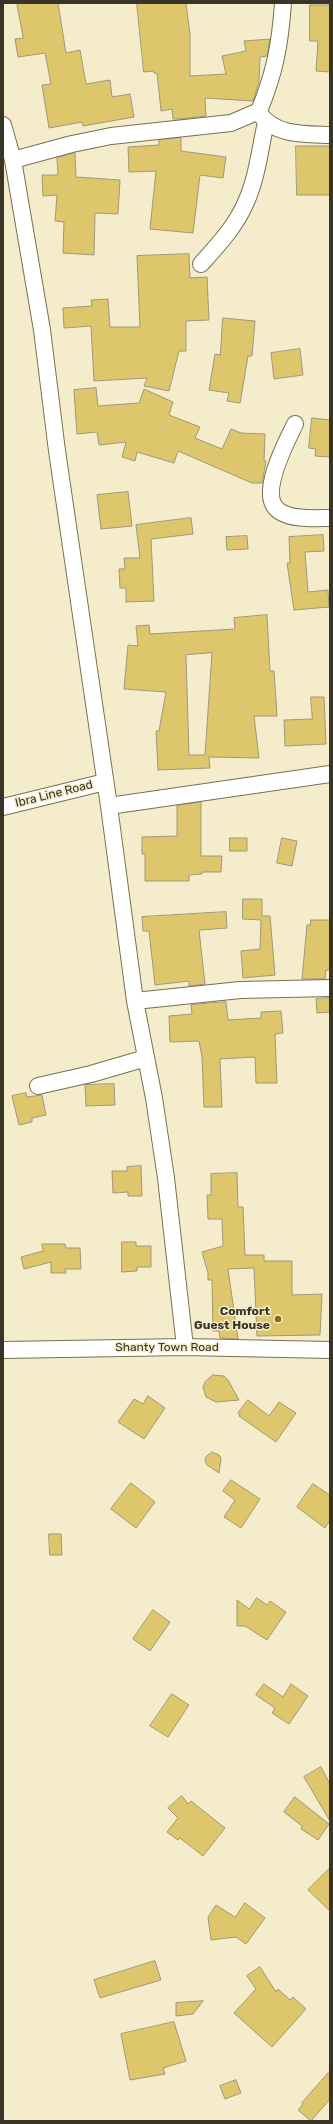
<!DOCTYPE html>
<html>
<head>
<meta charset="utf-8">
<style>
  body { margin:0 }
  #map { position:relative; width:333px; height:2124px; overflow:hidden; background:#f5eccb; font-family:Rubik,sans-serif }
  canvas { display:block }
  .frame { position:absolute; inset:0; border:4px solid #383528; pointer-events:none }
</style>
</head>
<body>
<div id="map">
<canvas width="333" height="2124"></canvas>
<div class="frame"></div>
</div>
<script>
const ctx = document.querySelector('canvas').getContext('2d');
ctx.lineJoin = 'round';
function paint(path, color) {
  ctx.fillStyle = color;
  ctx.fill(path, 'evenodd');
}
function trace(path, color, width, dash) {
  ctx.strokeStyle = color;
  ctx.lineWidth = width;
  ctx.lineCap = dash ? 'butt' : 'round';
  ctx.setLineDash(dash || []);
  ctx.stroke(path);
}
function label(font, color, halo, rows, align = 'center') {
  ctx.font = font + ' Rubik,sans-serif';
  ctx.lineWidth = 3;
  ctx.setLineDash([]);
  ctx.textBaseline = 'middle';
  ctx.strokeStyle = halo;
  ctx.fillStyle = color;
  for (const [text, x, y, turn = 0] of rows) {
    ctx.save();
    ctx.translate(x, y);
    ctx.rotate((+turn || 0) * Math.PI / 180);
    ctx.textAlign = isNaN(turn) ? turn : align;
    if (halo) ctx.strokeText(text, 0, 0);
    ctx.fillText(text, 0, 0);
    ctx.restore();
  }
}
const building = new Path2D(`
  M17 3H58L66 53 80 50 86 84 110 80 112 97 130 94 134 117 83 126 82 122 49 128 42 85 51 84 45 53 18 57 15 39 23 38Z
  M137 3H186L190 34V76L226 74 222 56 246 51 244 41 270 39 267 56 260 57 259 82 253 101 205 98 206 116 180 119H173L172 109 161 111 157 73H154L153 71 144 72Z
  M310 5H330V72L316 71 318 41H310Z
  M181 138V151L226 157 223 178 200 175 193 233 150 229 156 171 129 172 128 147 159 145V140Z
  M296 146H330V195H297Z
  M75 153 76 177 120 180 118 214 95 213 94 255 63 253 64 222 55 221 57 195 43 196 42 175H58L57 158Z
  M189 254 190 278 207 277 209 320 186 321V351H179L169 391 144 386 147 378 94 381 91 326 64 328 63 308 92 306 91 300 108 299 110 327H140L137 256Z
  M223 318 255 321 252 356H248L240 403 227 401 229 393 209 390 215 354 220 355Z
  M300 349 303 375 274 379 271 353Z
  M96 388 98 406 139 403 144 389 173 402 169 415 200 427 195 438 222 449 231 429 241 433 265 434 264 461H266L262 483H252L178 451 174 463 137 452 135 461 122 457 126 442 99 445 97 432 77 434 74 390Z
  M312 418 330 420V457L315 456 316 449 309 448Z
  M128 492 132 526 101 529 97 495Z
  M191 518 193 534 151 539 154 601 126 602V588H120L119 569H125L124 558H140L136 525Z
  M323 535 324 551 305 552 308 592 328 590 329 607 294 610 287 563H290L289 537Z
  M247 536 248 549 227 550 226 537Z
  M267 615 270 671H274L277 716H254L259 758 209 757 210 768 158 770 156 731H159L166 692 124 689 128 645 138 646 136 626 149 625 150 634 235 629 234 618ZM212 653 205 755H189L186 655Z
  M311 697H324L326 744 285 746 284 720 312 719Z
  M201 802V856H222L221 872H202V874L189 875V881H145V854H142V837L177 836V806Z
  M230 838H247V851H230Z
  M282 838 297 841 292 866 277 863Z
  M243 899H262V916H270L275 975 243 978 241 951 260 949 261 920 243 919Z
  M226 912 227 928 199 930 205 984 189 986V981L155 985 149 931H143L142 917Z
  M311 920H330V970H326L325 979H302L307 925H310Z
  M330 998V1012L317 1013 316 999Z
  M226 1002 228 1020 261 1018V1012L281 1011 283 1033 275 1034 277 1083H256L255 1057 220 1059 222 1107H204L202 1057 199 1041 170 1042 169 1016 192 1014 191 1005Z
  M114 1084 115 1105 86 1106 85 1085Z
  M26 1093 27 1097 42 1095 46 1115 32 1118V1122L19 1125 12 1096Z
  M141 1166 142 1196H128V1192L113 1193 112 1171H127V1167Z
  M237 1173 238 1207H243L245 1255H264V1261H292V1295L322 1294 320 1335 257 1336 254 1268 228 1269 238 1339 220 1338 219 1331H213L212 1280H208V1273L202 1252 223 1246 222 1219H208L207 1195H211V1174Z
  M122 1242H136V1246H151V1267H137V1271L122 1272Z
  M42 1244H65L66 1248H80L81 1269H65L66 1273H51V1262L24 1269 21 1257 43 1251Z
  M213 1375 224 1376 228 1380 239 1400 216 1402 206 1397 203 1387 205 1382Z
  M148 1396 165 1408 144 1439 118 1422 134 1399 143 1404Z
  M248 1400 269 1416 279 1402 296 1413 276 1442 239 1416 240 1414 238 1413Z
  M212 1452 219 1455 221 1458 219 1473 207 1465 205 1461 206 1457Z
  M231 1480 260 1499 241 1528 224 1517 235 1500 223 1491Z
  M131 1483 155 1502 136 1528 111 1509Z
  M313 1484 330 1495V1520L325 1528 297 1507Z
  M49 1534H61L62 1555H50Z
  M257 1598 267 1605 270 1601 286 1612 267 1640 245 1626H237V1600L249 1609Z
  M153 1610 170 1622 150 1651 133 1639Z
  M264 1684 283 1697 291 1684 308 1696 289 1724 272 1713 275 1708 256 1695Z
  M172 1694 189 1705 168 1737 150 1726Z
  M321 1767 330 1784V1821L304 1777Z
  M182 1796 188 1804 191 1801 225 1828 203 1856 180 1838 178 1840 167 1832 178 1818 168 1808Z
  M295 1797 329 1824 318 1840 301 1829 302 1826 284 1812Z
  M330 1868V1911L308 1890Z
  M245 1903 265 1918 246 1944 236 1937 211 1940 208 1917 216 1905 235 1917Z
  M155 1961 161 1980 100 1998 94 1980Z
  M260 1967 276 1992 278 1989 290 2000 293 1997 306 2009 272 2047 234 2013 256 1989 247 1976Z
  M203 2001 193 2014 176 2016V2003Z
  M174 2022 186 2061 163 2068 165 2074 130 2080 121 2034Z
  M330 2071V2099L311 2121 298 2110 303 2104 302 2103Z
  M236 2080 241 2093 225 2099 220 2086Z`);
paint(building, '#ddc66c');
trace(building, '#a09879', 1);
const minor = new Path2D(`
  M260 114C275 136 306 134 330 135
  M3 125 13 160 42 330 57 451 109 806 135 1001 154 1098 166 1178 185 1347
  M13 160 72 144 111 136 231 123 259 111C275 72 280 45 283 3
  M201 264C218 245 236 226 246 202 257 178 260 149 266 122
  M295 424C286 443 257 496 279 511 292 520 315 518 330 518
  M109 806 330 774
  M3 807 105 782
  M135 1001 240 990 330 988
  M38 1086 91 1074 146 1058
  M3 1350 185 1347 330 1350`);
trace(minor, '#777052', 18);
trace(minor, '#fff', 16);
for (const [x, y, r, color] of [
  [278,1319,4,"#846f0e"]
]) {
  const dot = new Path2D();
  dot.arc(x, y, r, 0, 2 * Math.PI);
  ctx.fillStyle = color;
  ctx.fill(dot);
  trace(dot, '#f5eccb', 1.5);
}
label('12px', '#383528', '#f5eccb', [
  ["Ibra Line Road",54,794,-14],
  ["Shanty Town Road",167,1348]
]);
label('bold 12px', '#383528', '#f5eccb', [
  ["Comfort",270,1312],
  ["Guest House",270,1326]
], 'right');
</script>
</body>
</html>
